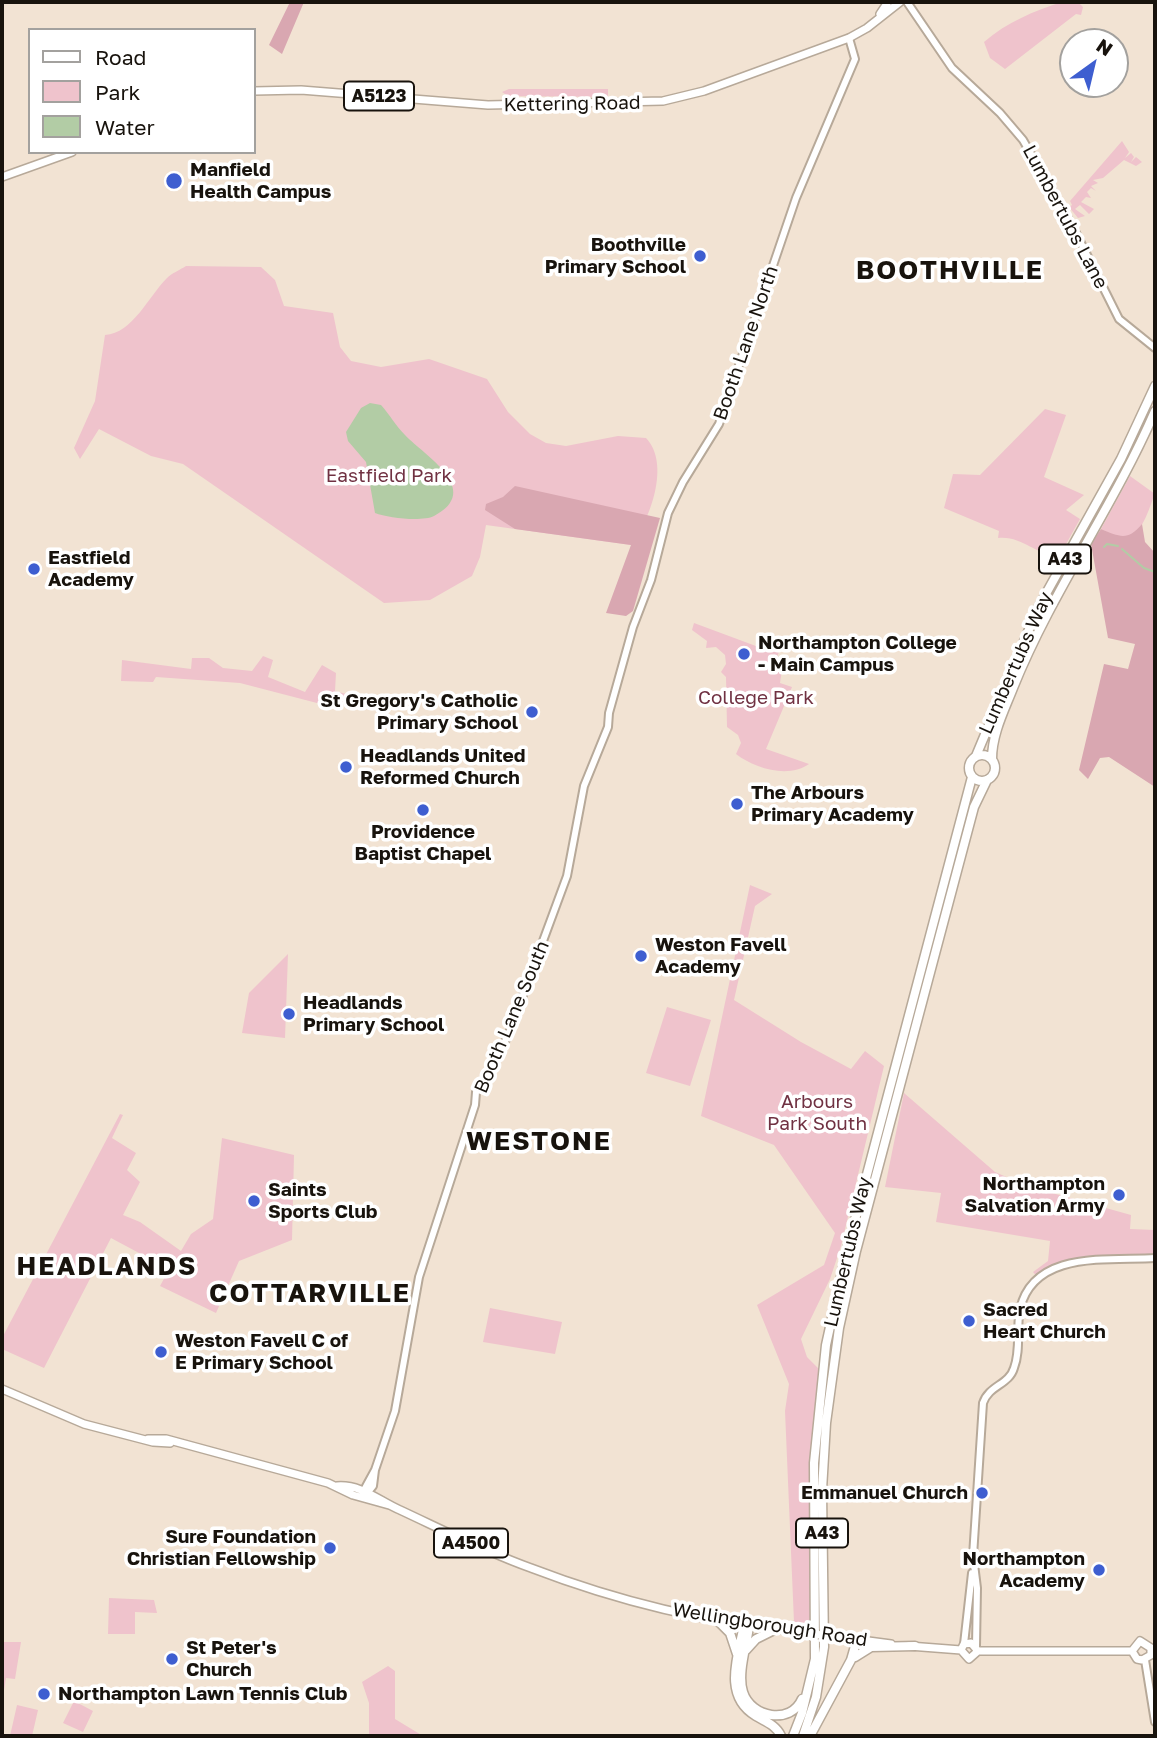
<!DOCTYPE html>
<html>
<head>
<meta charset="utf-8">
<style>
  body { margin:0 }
  #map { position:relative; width:1157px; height:1738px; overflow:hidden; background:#f2e3d3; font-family:"Golos Text",sans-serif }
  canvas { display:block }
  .frame { position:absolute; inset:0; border:4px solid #18130d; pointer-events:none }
  .legend { position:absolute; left:28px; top:28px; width:228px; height:126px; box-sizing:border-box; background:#fff; border:2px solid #a3a19e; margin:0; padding:9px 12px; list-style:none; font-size:21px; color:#18130d }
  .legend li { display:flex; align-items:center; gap:14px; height:35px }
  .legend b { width:35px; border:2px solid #a3a19e }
  .north { position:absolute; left:1059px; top:28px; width:70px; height:70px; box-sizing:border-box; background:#fff; border:2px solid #a3a19e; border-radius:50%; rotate:34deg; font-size:19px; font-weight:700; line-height:28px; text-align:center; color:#18130d }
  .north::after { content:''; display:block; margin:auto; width:24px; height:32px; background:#3e5ed0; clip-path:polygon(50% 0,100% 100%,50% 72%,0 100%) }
</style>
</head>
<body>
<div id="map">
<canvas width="1157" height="1738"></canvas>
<div class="frame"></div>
<ul class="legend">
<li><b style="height:9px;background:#fff"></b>Road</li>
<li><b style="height:19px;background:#efc3cc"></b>Park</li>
<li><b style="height:19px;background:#b2cca5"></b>Water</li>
</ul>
<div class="north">N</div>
</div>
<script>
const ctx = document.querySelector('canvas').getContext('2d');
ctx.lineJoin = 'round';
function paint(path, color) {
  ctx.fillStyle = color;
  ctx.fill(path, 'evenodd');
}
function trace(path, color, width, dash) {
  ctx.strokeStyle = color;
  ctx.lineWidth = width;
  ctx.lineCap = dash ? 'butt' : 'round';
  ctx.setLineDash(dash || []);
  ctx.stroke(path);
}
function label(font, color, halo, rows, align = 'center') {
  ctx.font = font + ' "Golos Text",sans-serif';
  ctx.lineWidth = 7;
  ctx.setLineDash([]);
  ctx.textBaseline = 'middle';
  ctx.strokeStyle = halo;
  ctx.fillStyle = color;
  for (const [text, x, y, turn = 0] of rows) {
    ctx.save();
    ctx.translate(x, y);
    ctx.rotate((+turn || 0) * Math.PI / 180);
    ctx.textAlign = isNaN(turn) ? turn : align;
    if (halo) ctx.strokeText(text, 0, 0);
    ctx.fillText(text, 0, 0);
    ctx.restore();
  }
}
paint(new Path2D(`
  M1062 2H1078L1083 7 1081 15 1076 14 1005 69 990 58 984 42C1007 22 1034 11 1062 2Z
  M509 89H608V97L508 96 502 92Z
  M1122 141 1129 152 1125 158 1131 153 1134 157 1131 162 1136 157 1142 162 1136 166 1124 160 1103 178 1093 180 1098 183 1091 186 1096 191 1091 188 1087 192 1091 198 1086 197 1081 202 1094 209 1089 214 1080 205 1075 209 1085 216 1078 218 1069 207 1072 205 1070 201Z
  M186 266 261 267 275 280 284 306 333 313 340 347 351 361 381 367 429 359 487 379 508 412 530 434 546 443 566 446 618 436 646 438C671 464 650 520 631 545L486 525 480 557 472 576 430 600 384 603 183 464 151 456 99 429 80 459 74 448 95 401 105 335C133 333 148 297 167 278 172 273 180 270 186 266Z
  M1045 409 1066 415 1044 477 1084 495 1066 510 1080 519 1060 555C1037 557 1022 535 998 538L999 531 944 508 953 474 980 475Z
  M1130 476 1155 494C1149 507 1142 539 1123 538 1116 538 1107 532 1101 529Z
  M694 623 772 652 776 642 782 644 774 665H771L782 670 780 683 792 687 766 749 809 764C788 779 754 768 736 754L741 743 738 735 727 727 726 677 721 672 726 664 725 655 716 647 706 648 707 641 692 630Z
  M263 656 273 660 268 677 305 692 322 665 336 673 335 691 346 694 340 709 240 683 156 677 153 682 121 681 122 660 191 669 192 658H209L223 668 252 671Z
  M750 885 772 894 755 906 734 1000 801 1042 851 1069 865 1051 884 1066 841 1246 830 1279 801 1339 807 1357 819 1369 809 1497 813 1624 794 1622 785 1411 789 1384 757 1305 824 1265 835 1233 774 1145 701 1116Z
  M288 954 285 1038 242 1033 249 993Z
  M667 1007 711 1020 690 1086 646 1073Z
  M904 1093 995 1172 1027 1186 1131 1215 1130 1229 1155 1230V1258L1076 1261 1039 1279 1033 1272 1048 1261 1050 1241 936 1222 941 1193 885 1187Z
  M120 1114 123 1115 112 1138 136 1153 127 1170 140 1182 123 1215 140 1222 181 1251 191 1234 213 1219 222 1138 294 1155 292 1240 239 1261 216 1313 160 1286 172 1264 159 1258 154 1261 111 1238 44 1368 2 1349V1338Z
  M490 1308 562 1322 555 1354 483 1342Z
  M109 1598 154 1600 157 1613 135 1612V1634H108Z
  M2 1642H21L15 1679 6 1678 2 1703Z
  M388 1666 395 1671V1719L423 1736H369V1703L362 1682Z
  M74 1701 93 1711 83 1732 63 1723Z
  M17 1705 38 1710 32 1736H10Z`), '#efc3cc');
paint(new Path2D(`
  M290 2H304L282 54 269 45Z
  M515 486 660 518 633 611 626 616 606 613 631 545 515 529 485 510 486 504 503 497Z
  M1142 524 1145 542 1155 553V787L1109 757 1100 758 1088 779 1079 770 1104 664 1128 669 1135 644 1108 638 1091 544 1101 529C1120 537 1128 541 1142 524Z`), '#d9a7b1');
paint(new Path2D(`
  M370 403 381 405C390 415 396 426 405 435 424 455 484 490 434 516 422 522 388 518 375 513L366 462 348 441 346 432 361 408Z`), '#b2cca5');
trace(new Path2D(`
  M1104 547 1107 544 1118 546
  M1122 549 1144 568 1155 572`), '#b2cca5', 2);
const secondary = new Path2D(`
  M907 2 952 68 1000 113 1023 140 1073 227 1119 319 1155 348
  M363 1492 375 1470 395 1411 419 1277 475 1105 476 1092 492 1069 509 1033 567 876 584 786 608 727 609 713 633 627 651 580 668 513 683 482 719 424 796 198 855 59 849 38
  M365 1496 373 1486 375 1470
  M964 1644 972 1573
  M976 1646 977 1588 973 1556 983 1403C989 1385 1009 1385 1014 1368 1021 1350 1016 1328 1020 1309 1034 1249 1111 1261 1155 1258
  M1145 1660 1155 1722`);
const primary = new Path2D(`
  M880 14 888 2
  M254 91 301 90 488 105 663 101 704 91 849 38 867 28 900 2
  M2 177 72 152
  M2 1389 84 1424 153 1442 170 1443
  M148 1439H166L328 1483 353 1495 389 1505
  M337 1486C361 1484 379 1501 400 1510 443 1530 486 1552 531 1568 617 1601 708 1623 799 1632
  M838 1637 891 1644
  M909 1646 961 1650
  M961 1650 969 1659 978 1651
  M961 1650 964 1644 971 1643 978 1651
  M978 1651H1132
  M1132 1651 1137 1659 1142 1660 1151 1655V1648
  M1132 1651 1140 1641 1151 1648`);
const highway = new Path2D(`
  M969 768a13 13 0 1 1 26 0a13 13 0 1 1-26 0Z
  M976 756 1038 608 1121 459 1155 386
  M992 759C992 734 1004 711 1013 688 1052 591 1114 506 1155 411
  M717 1620 730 1633 737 1654
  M744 1625C738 1656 722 1696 756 1716 766 1722 776 1725 781 1736
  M749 1626C747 1645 737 1673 743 1692 751 1718 791 1725 802 1699
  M746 1650 756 1639 774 1630
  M855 1657 871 1647 915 1646
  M793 1736 802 1713 815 1659 814 1463 826 1345 847 1250 972 777
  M803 1736 816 1697 824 1647 822 1490 826 1423 839 1328 856 1251 974 807 987 780
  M810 1736 851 1660 857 1639`);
trace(secondary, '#b7a999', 10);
trace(primary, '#b7a999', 10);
trace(highway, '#b7a999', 11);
trace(secondary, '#fff', 6);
trace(primary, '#fff', 7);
trace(highway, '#fff', 8);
const primaryBridge = new Path2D(`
  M799 1632 838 1637`);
trace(primaryBridge, '#b7a999', 10, []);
trace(primaryBridge, '#fff', 7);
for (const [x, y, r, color] of [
  [174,181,9,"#3e5ed0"],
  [700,256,7,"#3e5ed0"],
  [34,569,7,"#3e5ed0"],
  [744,654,7,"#3e5ed0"],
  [532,712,7,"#3e5ed0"],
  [346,767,7,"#3e5ed0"],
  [737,804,7,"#3e5ed0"],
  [423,810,7,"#3e5ed0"],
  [641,956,7,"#3e5ed0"],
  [289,1014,7,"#3e5ed0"],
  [1119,1195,7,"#3e5ed0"],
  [254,1201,7,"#3e5ed0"],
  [969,1321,7,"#3e5ed0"],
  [161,1352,7,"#3e5ed0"],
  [982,1493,7,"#3e5ed0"],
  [330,1548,7,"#3e5ed0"],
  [1099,1570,7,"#3e5ed0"],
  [172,1659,7,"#3e5ed0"],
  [44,1694,7,"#3e5ed0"]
]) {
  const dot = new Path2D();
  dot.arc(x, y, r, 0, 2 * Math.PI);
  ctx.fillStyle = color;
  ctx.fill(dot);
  trace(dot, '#fff', 2.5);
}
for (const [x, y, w] of [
  [379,96,70],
  [1065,559,52],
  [822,1533,52],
  [471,1543,74]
]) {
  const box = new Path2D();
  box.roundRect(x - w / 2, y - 14.5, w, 29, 5);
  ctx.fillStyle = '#fff';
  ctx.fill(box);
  trace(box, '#18130d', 2);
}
label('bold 18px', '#18130d', null, [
  ["A5123",379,96],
  ["A43",1065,559],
  ["A43",822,1533],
  ["A4500",471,1543]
]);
label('19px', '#18130d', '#fff', [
  ["Kettering Road",572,104,-1],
  ["Lumbertubs Lane",1065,217,62],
  ["Booth Lane North",746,343,-71],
  ["Lumbertubs Way",1016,663,-66],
  ["Booth Lane South",512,1017,-67],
  ["Lumbertubs Way",848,1252,-77],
  ["Wellingborough Road",770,1625,9]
]);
label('bold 19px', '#18130d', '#fff', [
  ["Manfield",190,170],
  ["Health Campus",190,192],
  ["Boothville",686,245,"right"],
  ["Primary School",686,267,"right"],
  ["Eastfield",48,558],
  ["Academy",48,580],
  ["Northampton College",758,643],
  ["- Main Campus",758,665],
  ["St Gregory's Catholic",518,701,"right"],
  ["Primary School",518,723,"right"],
  ["Headlands United",360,756],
  ["Reformed Church",360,778],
  ["The Arbours",751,793],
  ["Primary Academy",751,815],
  ["Providence",423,832,"center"],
  ["Baptist Chapel",423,854,"center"],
  ["Weston Favell",655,945],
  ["Academy",655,967],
  ["Headlands",303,1003],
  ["Primary School",303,1025],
  ["Northampton",1105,1184,"right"],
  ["Salvation Army",1105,1206,"right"],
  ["Saints",268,1190],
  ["Sports Club",268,1212],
  ["Sacred",983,1310],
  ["Heart Church",983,1332],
  ["Weston Favell C of",175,1341],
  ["E Primary School",175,1363],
  ["Emmanuel Church",968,1493,"right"],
  ["Sure Foundation",316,1537,"right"],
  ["Christian Fellowship",316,1559,"right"],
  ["Northampton",1085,1559,"right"],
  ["Academy",1085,1581,"right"],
  ["St Peter's",186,1648],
  ["Church",186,1670],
  ["Northampton Lawn Tennis Club",58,1694]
], 'left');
label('19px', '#703142', '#fff', [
  ["Eastfield Park",389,476],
  ["College Park",756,698],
  ["Arbours",817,1102],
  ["Park South",817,1124]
]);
ctx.letterSpacing = '2px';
label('bold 26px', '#18130d', '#fff', [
  ["BOOTHVILLE",950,271],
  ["WESTONE",539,1142],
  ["HEADLANDS",107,1267],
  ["COTTARVILLE",310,1294]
]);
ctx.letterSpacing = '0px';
</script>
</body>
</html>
